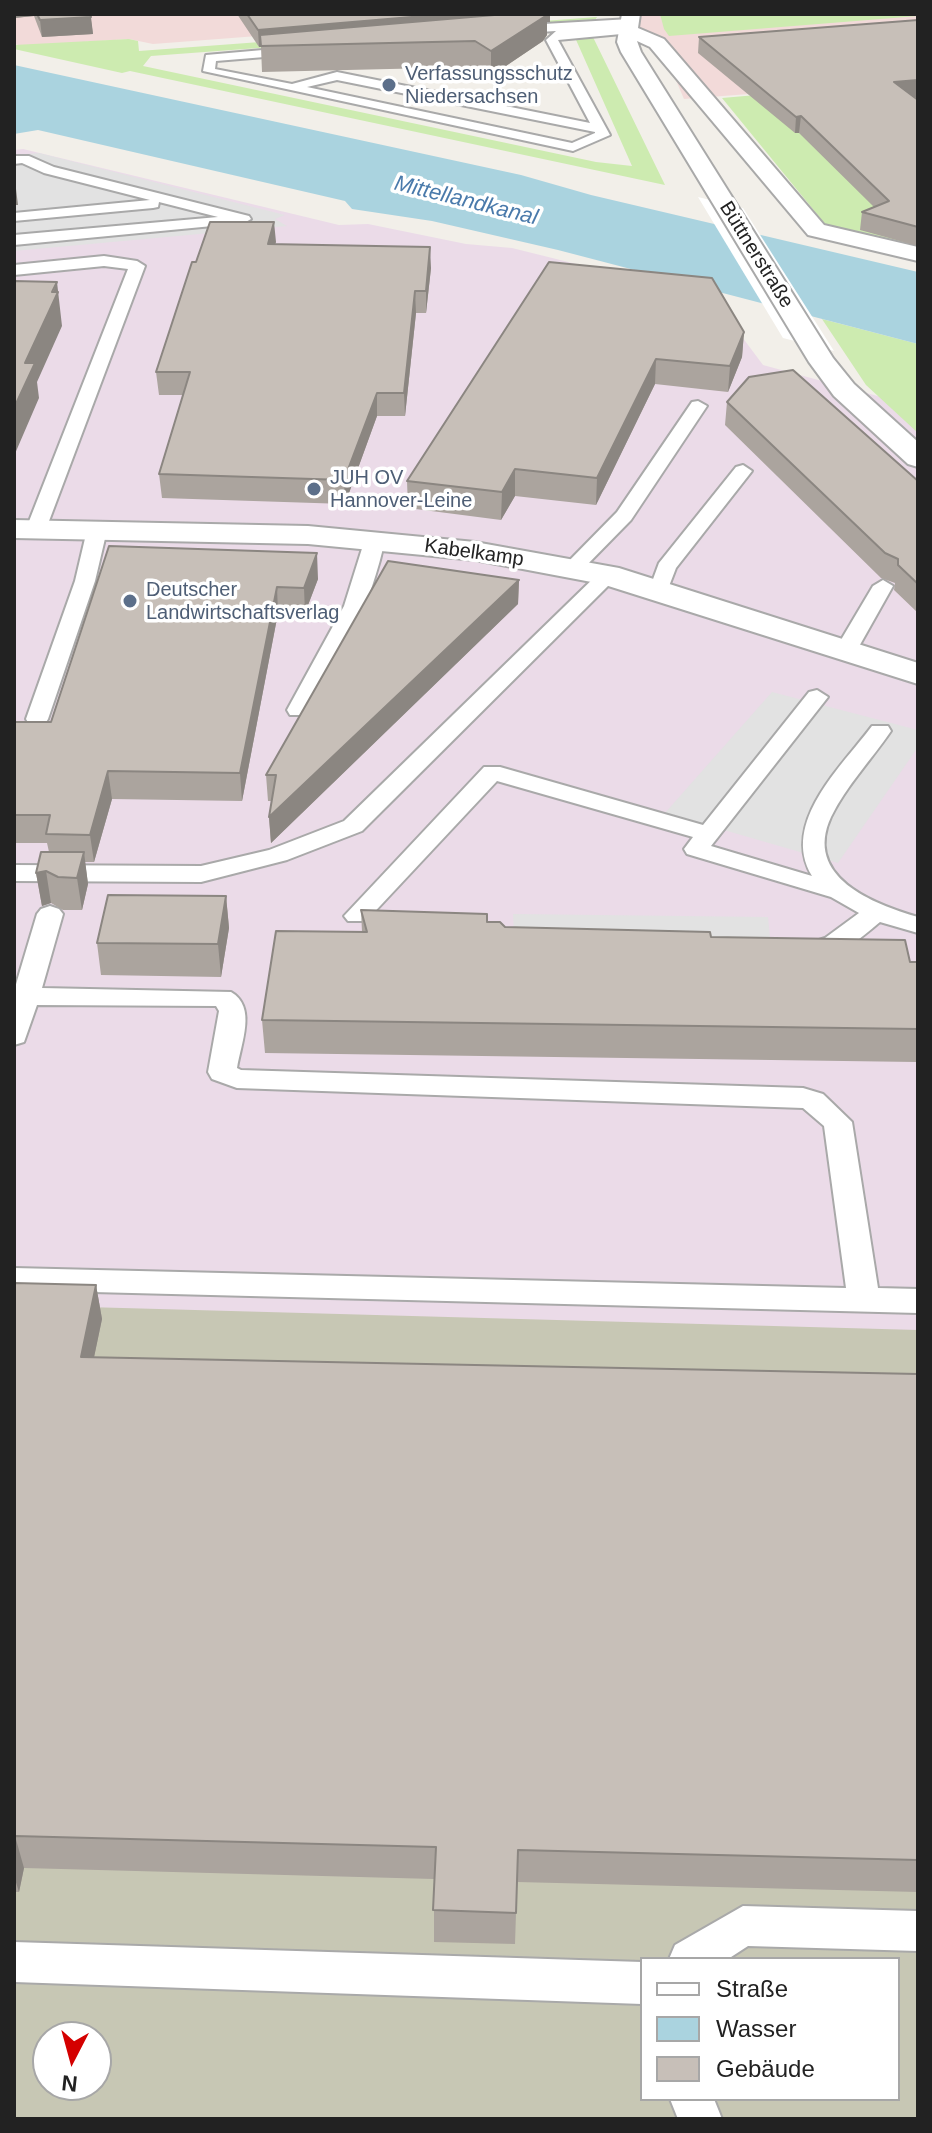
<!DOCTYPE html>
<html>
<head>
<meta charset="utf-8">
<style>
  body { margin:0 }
  #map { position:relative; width:932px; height:2133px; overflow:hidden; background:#f2efe9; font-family:Arial,sans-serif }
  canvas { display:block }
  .frame { position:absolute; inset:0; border:16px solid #222; pointer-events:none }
  .legend { position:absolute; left:640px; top:1957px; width:260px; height:144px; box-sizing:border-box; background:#fff; border:2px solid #a7a7a7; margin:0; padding:10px 14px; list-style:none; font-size:24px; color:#222 }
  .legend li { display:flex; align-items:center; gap:16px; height:40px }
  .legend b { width:40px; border:2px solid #a7a7a7 }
  .north { position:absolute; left:32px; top:2021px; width:80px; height:80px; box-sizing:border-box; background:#fff; border:2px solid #a7a7a7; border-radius:50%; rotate:186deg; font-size:22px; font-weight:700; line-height:32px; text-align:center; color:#222 }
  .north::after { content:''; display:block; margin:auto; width:28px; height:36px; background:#d40000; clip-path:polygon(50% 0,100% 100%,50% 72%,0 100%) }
</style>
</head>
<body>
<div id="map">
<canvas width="932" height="2133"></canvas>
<div class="frame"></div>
<ul class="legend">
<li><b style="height:10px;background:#fff"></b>Straße</li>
<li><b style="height:22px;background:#aad3df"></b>Wasser</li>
<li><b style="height:22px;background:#c7bfb8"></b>Gebäude</li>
</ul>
<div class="north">N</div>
</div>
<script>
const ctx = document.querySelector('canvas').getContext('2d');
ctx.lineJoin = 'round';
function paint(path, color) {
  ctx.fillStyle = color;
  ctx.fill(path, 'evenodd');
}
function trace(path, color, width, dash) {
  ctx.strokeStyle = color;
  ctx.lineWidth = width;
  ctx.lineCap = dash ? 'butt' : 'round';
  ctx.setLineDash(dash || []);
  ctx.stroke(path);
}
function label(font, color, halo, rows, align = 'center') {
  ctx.font = font + ' Arial,sans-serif';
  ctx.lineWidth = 7;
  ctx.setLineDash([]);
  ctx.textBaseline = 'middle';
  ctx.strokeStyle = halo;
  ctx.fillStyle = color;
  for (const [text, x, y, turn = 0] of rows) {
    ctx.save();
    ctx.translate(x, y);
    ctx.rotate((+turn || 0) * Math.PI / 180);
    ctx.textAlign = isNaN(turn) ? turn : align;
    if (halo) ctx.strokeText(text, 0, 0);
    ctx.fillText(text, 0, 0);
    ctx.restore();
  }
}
paint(new Path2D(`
  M14 14H546L153 44 129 39 24 46 14 44Z
  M630 14H918V81L684 99 663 50 630 23Z`), '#f2dad9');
paint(new Path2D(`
  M23 149 339 225 368 224 466 244 512 248 713 298 763 365 918 407V2119H14V150ZM642 1959H898V2099H642ZM48 2037H96V2085H48Z`), '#ebdbe8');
paint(new Path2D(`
  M14 1305 918 1330V2119H14ZM642 1959H898V2099H642ZM48 2037H96V2085H48Z`), '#c7c7b4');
paint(new Path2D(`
  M660 14H918V16L669 36 664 29Z
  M597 17 593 23 151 56 143 66 596 162 632 166 573 33H591L665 185 130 71 122 73 14 49V45L129 39 138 41 139 51Z
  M918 81V246L825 224 722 98Z
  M822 319 918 344V433L866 385Z`), '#cdebb0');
paint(new Path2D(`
  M39 153 285 215 275 219 287 226 14 251V155Z
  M772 692 918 730V747L838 863 665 813Z
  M513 914 768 917 770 938 514 934Z`), '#e2e2e2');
paint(new Path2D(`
  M14 65 521 175 591 195 918 272V344L558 250 432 221 352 209 345 201 38 130 14 134Z`), '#aad3df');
paint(new Path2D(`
  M698 197 743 208 834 351 783 338Z`), '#fff');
const lane = new Path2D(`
  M630 19 636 23 629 27 634 30 632 33 558 40 610 135 573 151 203 71 206 55 297 47 301 48V54L216 61 215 69 292 84 337 72 590 123 546 40 556 31 602 28 509 34 503 30 509 26ZM337 80 595 132V133L572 143 307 87Z
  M14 156H29L54 167 249 216 251 219 244 223 14 245V235L218 217 159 202 158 207 153 208 14 221V213L150 200 44 173 22 163 14 164Z
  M104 256 137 261 145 266 46 529 36 535 29 533 26 529 128 269 104 266 14 275V265Z
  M698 401 707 406 631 520 579 573H565L562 569 565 565 617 512 692 402Z
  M743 465 752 471 676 568 666 594H652L649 590 659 563 736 467Z
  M97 524 107 530 95 581 48 719 45 724H29L26 719 75 581 87 530Z
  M375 533 385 539C372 602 342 662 306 715H290L287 710 344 606 365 539Z
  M608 569 615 571 618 575 615 579 362 831 287 860 201 882 14 881V865L201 866 269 850 344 821 601 571Z
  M883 580 893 586 857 650 846 656 838 655 835 650 873 586Z
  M817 690 828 697 711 846 812 876C780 823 842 766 872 726H888L891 731C872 759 846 786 831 817 803 877 873 904 918 917V933L880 922C858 940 829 967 798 959L794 953 798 947 825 938 859 913 831 897 687 854 684 849 693 837 497 781 366 921H348L344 916 484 767H500L703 825 809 692Z
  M50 906 59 909 63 914 42 988 231 992C257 1007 241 1043 237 1068L241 1070 803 1088 823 1094 852 1122 878 1288 918 1289V1313L14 1290V1268L846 1288 824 1126 803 1108 237 1088 212 1079 208 1072 219 1011 216 1006 37 1005 24 1042 14 1045V991L37 914 41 909Z
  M743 1906 918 1911V1951L748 1946 728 1959H669L675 1945Z
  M14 1942 642 1962V2004L14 1982Z
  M670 2099H714L722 2119H678Z`);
const street = new Path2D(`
  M622 14H640L638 28 664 39 824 225 918 247V261L808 235 650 47 637 41 641 52 833 358 854 384 918 442V467L908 464 834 396 809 362 621 52 617 42Z
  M14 520 308 526 475 542 619 568 918 663V684L602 584 475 560 308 544 14 538Z`);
trace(lane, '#a9a9a9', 4);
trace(street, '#a9a9a9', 4);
paint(lane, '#fff');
paint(street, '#fff');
paint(new Path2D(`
  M14 14H90L93 34 42 37 34 16 14 18Z
  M237 14H550V22H547V35L543 41 491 76 475 67 262 72 261 47H259Z
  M699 37 914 97 918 100V246L860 230 862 212 874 207 799 133H795L698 53Z
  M275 244 431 268 426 313H416L405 416H377L345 504 162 498 159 474 183 395H159L156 372 196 262Z
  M549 262 744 332 742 357 728 392 655 384 596 505 515 496 501 520 408 508 407 481Z
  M727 402 918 481V613L894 590 895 583 881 578 725 425Z
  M109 546 318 579 305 613H278L242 801 112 799 94 862H85L88 884 82 910H63L51 903 42 906 36 873 49 852 47 843H14V722H51Z
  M519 580 518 604 271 843 269 817 272 801H268L266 775Z
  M226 896 229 928 221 977 101 975 97 943Z
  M361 910 487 922 505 927 711 937 918 962V1070L916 1062 265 1053 262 1020 362 932Z
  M14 1283 96 1285 102 1319 94 1357 918 1374V1892L517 1882 515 1944 434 1942V1879L24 1868 19 1892H14Z`), '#aba49e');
paint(new Path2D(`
  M14 14H34V16L14 18Z
  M447 14H550V22H547V35L543 41 491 76V51L534 23 259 47 258 30Z
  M91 17 93 34 42 37 40 20Z
  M918 80V97L892 98 894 82Z
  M801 116 799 133H795L796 117Z
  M14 181H15L18 205H14Z
  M274 222 276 242 270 265 268 244Z
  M430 247 431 268 426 313V291Z
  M57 282 62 326 37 382 39 398 14 456V408L25 363Z
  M415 291 416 313 405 416 404 393Z
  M744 332 742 357 728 392 730 366Z
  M656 359 655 384 596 505 597 478Z
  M377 393V416L345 504 344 480Z
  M515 469V496L501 520 502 492Z
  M317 553 318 579 305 613 304 588Z
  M519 580 518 604 271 843 269 817Z
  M277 587 278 613 242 801 240 773Z
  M108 771 112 799 94 862 90 835Z
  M84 852 88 884 82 910 77 878Z
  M46 871 51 903 42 906 36 873Z
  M226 896 229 928 221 977 218 944Z
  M96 1285 102 1319 87 1391 81 1357Z
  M15 1836 24 1868 19 1892 14 1876V1841Z`), '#8b8681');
const building = new Path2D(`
  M37 14H90L91 17 40 20Z
  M247 14H447L258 30Z
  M506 14H546L544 17 491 51 475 41 261 46 260 35Z
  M918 20V80L894 82 918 100V227L862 212 889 201 801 116 796 117 699 37Z
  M210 222H274L268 244 430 247 426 291H415L404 393H377L344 480 159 474 190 372H156L192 262H196Z
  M549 262 712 278 744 332 730 366 656 359 597 478 515 469 502 492 407 481Z
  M14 281 57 282 52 292H58L25 363H35L14 408Z
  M793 370 918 481V584L898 565V559L885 553 727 402 749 377Z
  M109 546 317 553 304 588 277 587 240 773 108 771 90 835 46 834 50 815H14V722H51Z
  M388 561 519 580 269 817 276 775H266Z
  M41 852H84L77 878 58 877 46 871 36 873Z
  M108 895 226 896 218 944 97 943Z
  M361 910 487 914V922H500L505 927 710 932 711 937 905 940 910 962H918V1029L262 1020 276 931 367 932Z
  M14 1283 96 1285 81 1357 918 1374V1860L518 1850 516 1913 433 1910 436 1847 15 1836 14 1841Z`);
paint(building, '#c7bfb8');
trace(building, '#8b8681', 2);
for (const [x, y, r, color] of [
  [389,85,8,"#5c6f8a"],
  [314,489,8,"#5c6f8a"],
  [130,601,8,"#5c6f8a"]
]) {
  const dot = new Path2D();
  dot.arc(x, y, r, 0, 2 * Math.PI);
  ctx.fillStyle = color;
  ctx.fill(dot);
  trace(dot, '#fff', 3);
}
label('20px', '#4e5e75', '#fff', [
  ["Verfassungsschutz",405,74],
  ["Niedersachsen",405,97],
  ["JUH OV",330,478],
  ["Hannover-Leine",330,501],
  ["Deutscher",146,590],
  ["Landwirtschaftsverlag",146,613]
], 'left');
label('20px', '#222', '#fff', [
  ["Büttnerstraße",756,255,58],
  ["Kabelkamp",474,553,8]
]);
label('italic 22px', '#4a7aab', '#fff', [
  ["Mittellandkanal",466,201,14]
]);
</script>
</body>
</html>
